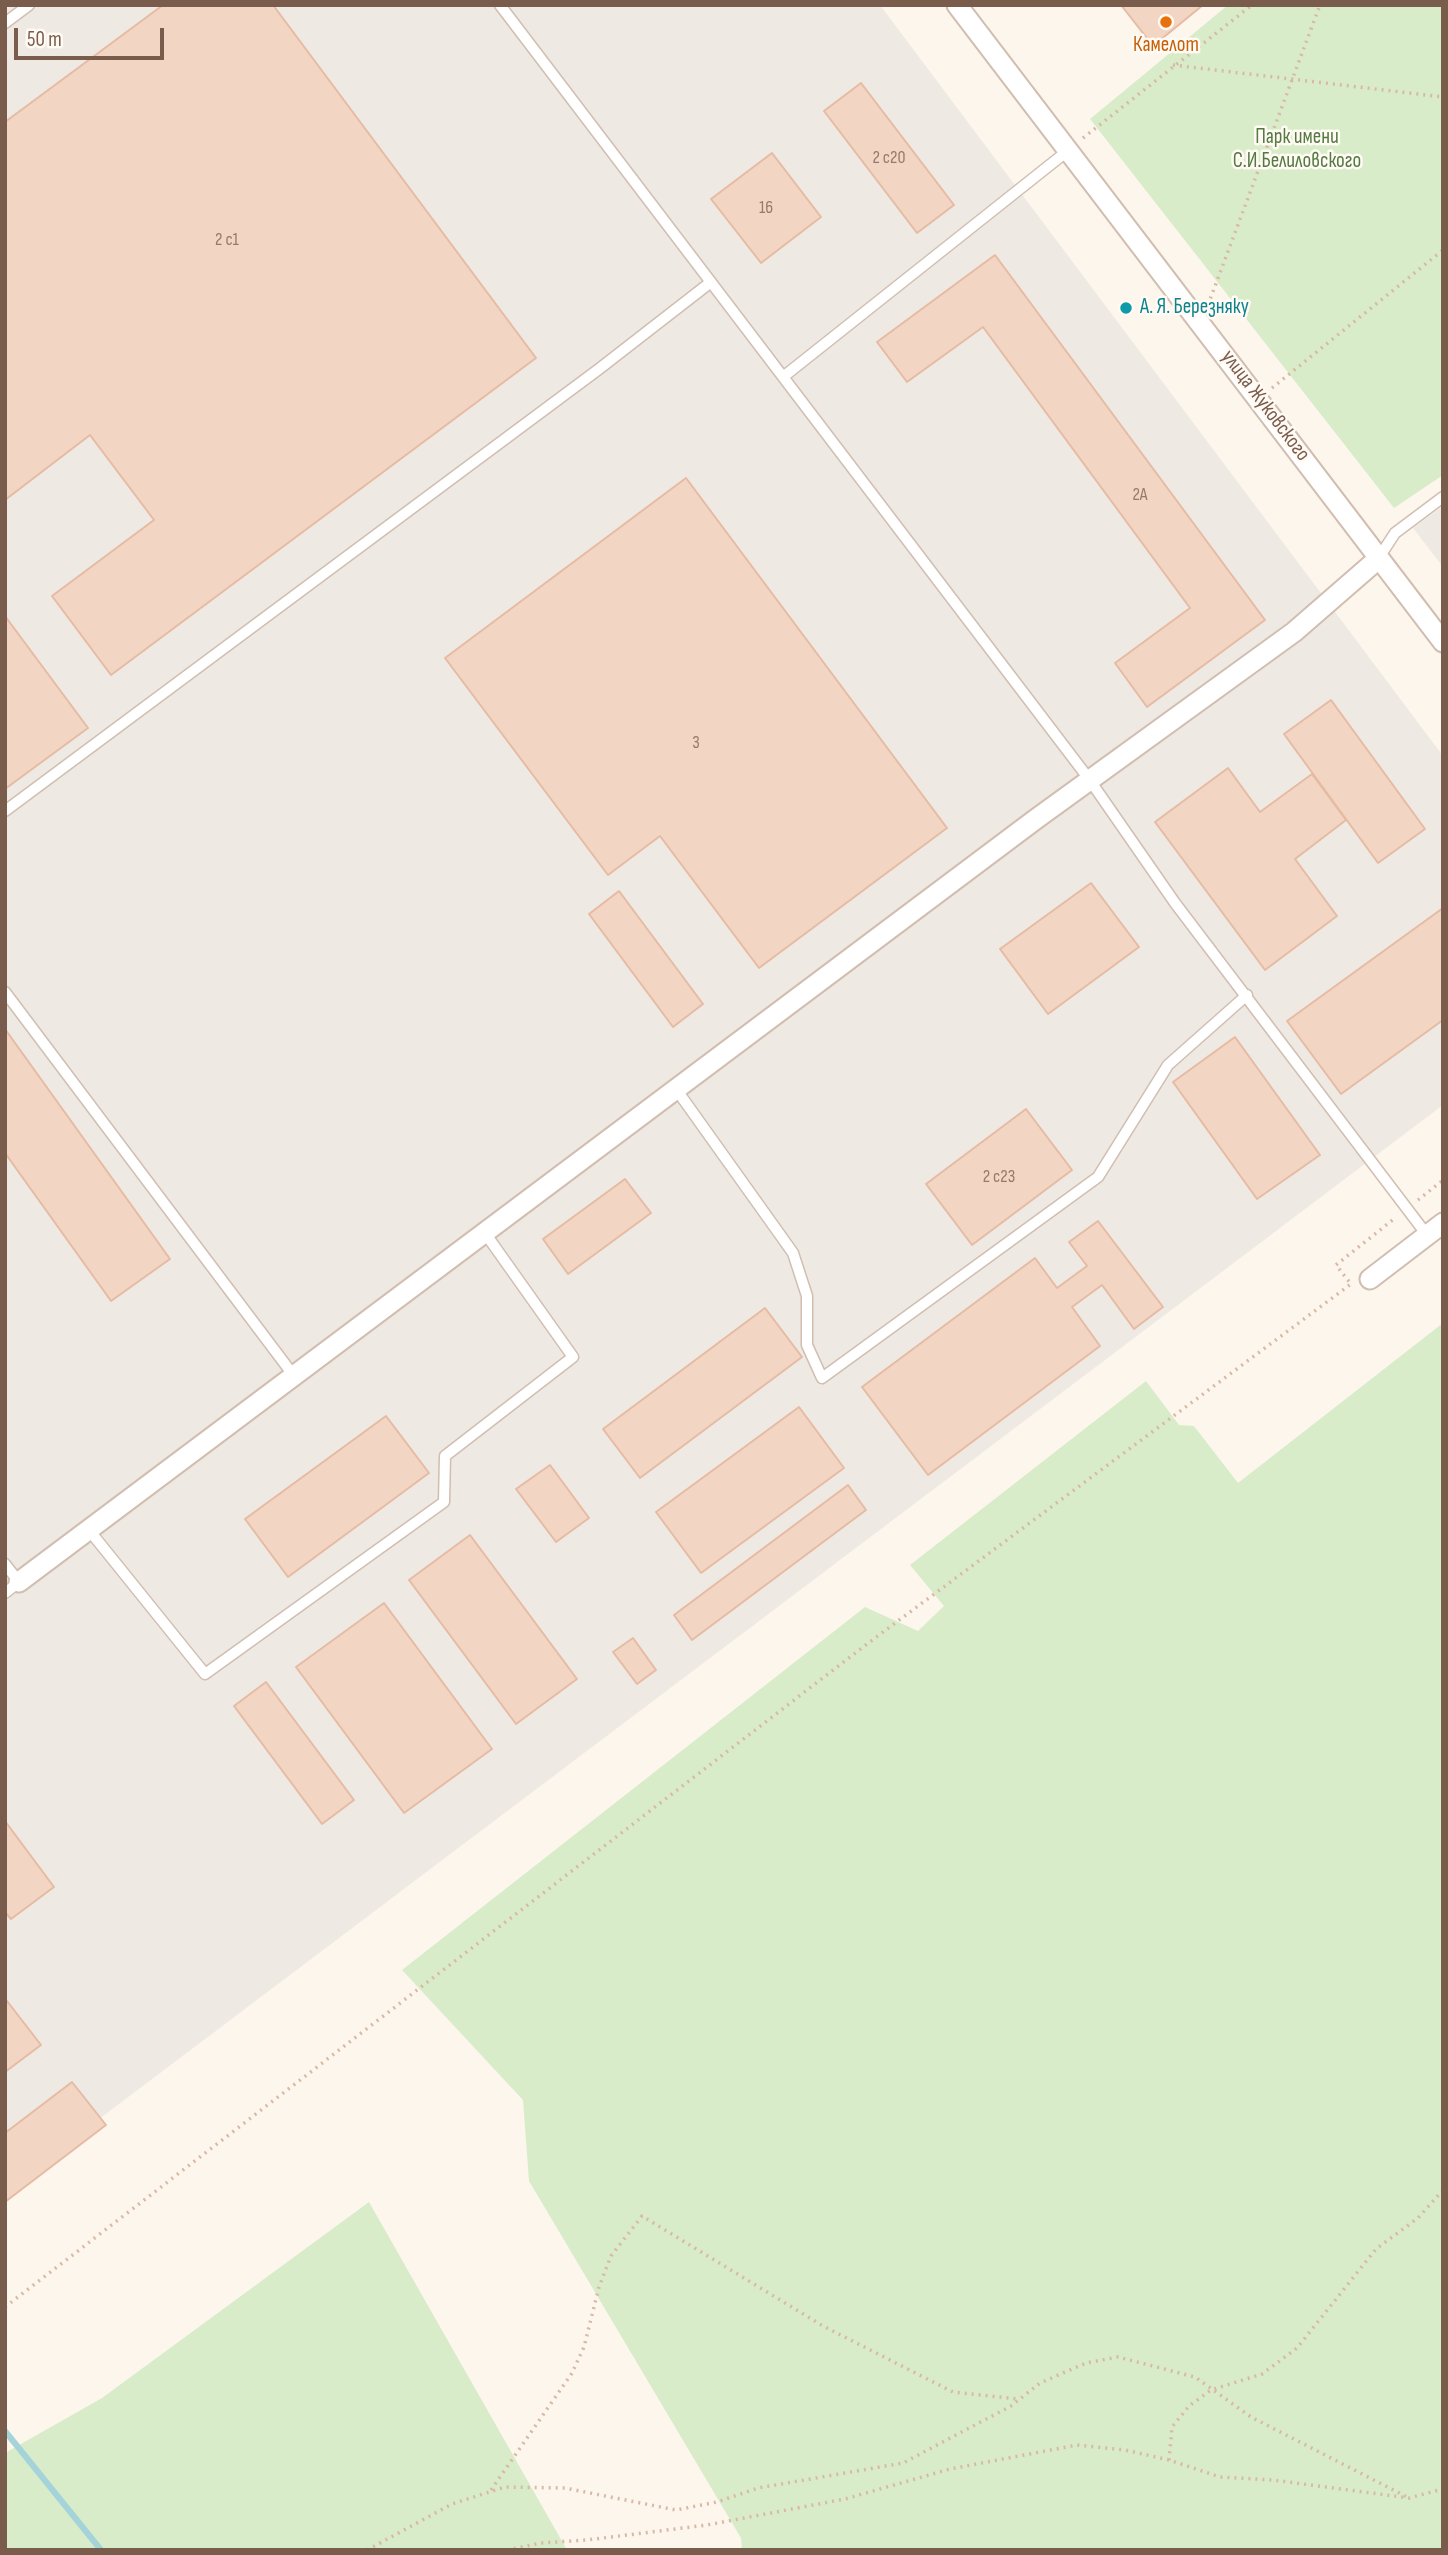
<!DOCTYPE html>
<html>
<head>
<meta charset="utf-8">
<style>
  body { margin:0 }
  #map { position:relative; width:1448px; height:2555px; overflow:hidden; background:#fdf6ec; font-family:"Sofia Sans Condensed",sans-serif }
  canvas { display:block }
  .frame { position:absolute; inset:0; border:7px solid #7a5c4d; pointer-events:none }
  .scale { position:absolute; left:14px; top:28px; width:150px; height:32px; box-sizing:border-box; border:4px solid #7a5c4d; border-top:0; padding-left:9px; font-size:21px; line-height:24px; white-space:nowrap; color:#7a5c4d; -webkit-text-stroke:5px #fffaf3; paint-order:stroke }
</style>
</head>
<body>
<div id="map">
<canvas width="1448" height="2555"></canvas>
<div class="frame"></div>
<div class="scale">50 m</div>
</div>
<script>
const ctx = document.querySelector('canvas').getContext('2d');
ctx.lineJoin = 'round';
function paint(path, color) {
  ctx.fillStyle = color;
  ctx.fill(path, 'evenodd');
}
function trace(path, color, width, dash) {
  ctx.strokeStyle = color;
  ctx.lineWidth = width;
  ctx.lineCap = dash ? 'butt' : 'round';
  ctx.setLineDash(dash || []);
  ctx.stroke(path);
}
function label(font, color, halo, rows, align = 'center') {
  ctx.font = font + ' "Sofia Sans Condensed",sans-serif';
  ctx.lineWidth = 5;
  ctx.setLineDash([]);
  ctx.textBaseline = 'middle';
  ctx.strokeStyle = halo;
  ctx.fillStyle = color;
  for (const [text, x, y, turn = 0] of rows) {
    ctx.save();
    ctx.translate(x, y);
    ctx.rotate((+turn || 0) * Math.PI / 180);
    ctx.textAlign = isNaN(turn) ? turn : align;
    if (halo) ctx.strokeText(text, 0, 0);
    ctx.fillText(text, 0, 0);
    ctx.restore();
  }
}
paint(new Path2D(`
  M5 5H880L1443 756V1105L5 2190Z
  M1443 506V567L1413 528Z`), '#efe9e4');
paint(new Path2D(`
  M1228 5H1443V475L1394 508 1090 119Z
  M1443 1323V2550H742L741 2538 529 2181 523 2100 402 1970 865 1607 918 1631 944 1606 910 1565 1146 1381 1179 1425 1194 1426 1238 1483Z
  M369 2202 567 2550H5V2453L102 2398Z`), '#d8ecc9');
trace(new Path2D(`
  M5 2431 101 2550`), '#a5d3da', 6);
const building = new Path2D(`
  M163 5H273L536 358 111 675 52 596 154 520 90 435 5 500V122Z
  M1121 5H1203L1153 46Z
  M861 83 954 205 917 233 824 111Z
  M772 153 821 217 761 263 711 199Z
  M995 255 1265 620 1147 707 1115 663 1190 608 983 327 907 382 877 342Z
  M686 478 947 828 759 968 660 836 608 875 445 658Z
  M5 616 88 728 5 789Z
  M1331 700 1425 829 1378 863 1284 734Z
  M1228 768 1260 812 1312 774 1346 820 1295 859 1337 916 1265 970 1155 822Z
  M1091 883 1139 947 1048 1014 1000 949Z
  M619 891 703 1004 673 1027 589 914Z
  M1443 908V1020L1341 1094 1287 1021Z
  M5 1029 170 1259 111 1301 5 1153Z
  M1235 1037 1320 1155 1257 1199 1173 1082Z
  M1026 1109 1072 1170 972 1245 926 1184Z
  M625 1179 651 1213 568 1274 543 1239Z
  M1098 1221 1163 1307 1134 1329 1102 1285 1072 1307 1100 1346 928 1475 862 1387 1035 1258 1057 1288 1087 1266 1069 1242Z
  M765 1308 802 1357 640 1478 603 1429Z
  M799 1407 844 1468 701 1573 656 1512Z
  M386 1416 429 1473 288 1577 245 1519Z
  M550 1465 589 1518 556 1542 516 1489Z
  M848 1485 866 1510 692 1640 674 1615Z
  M470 1535 577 1679 516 1724 409 1580Z
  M384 1603 492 1749 404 1813 296 1667Z
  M633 1638 656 1670 637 1684 613 1652Z
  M266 1682 354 1800 322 1824 234 1706Z
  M5 1821 54 1887 11 1919 5 1912Z
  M7 2001 41 2045 5 2072V2003Z
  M72 2082 106 2125 5 2202V2133Z`);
paint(building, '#f3d5c3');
trace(building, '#e6bba3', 2);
const lane = new Path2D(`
  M500 5 1089 779 1175 903 1427 1235
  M5 23 29 5
  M783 377 1070 149
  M1378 559 1395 533 1443 497
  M5 811 599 369 711 282
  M5 992 294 1376
  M676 1089 793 1253 807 1296V1345L822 1378 1098 1177 1168 1065 1247 995
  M89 1530 205 1674 444 1502 445 1456 573 1357 485 1233
  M5 1564 19 1582 5 1593`);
const street = new Path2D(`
  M957 5 1443 642
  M1370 1279 1443 1223
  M19 1582 1036 819 1294 632 1378 559`);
trace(lane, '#d1beb0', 13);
trace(street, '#d1beb0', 23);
trace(new Path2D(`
  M1173 65 1443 97
  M1083 138 1252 5
  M1208 305 1320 5
  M1272 388 1443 250
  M1418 1200 1443 1180
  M1443 2190 1418 2218 1376 2249 1297 2348 1262 2374 1211 2390 1189 2406 1172 2427 1169 2460 1220 2477 1273 2480 1409 2498 1443 2489
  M5 2307 867 1644 1351 1284 1336 1265 1395 1218
  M491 2490 572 2373 584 2347 599 2287 611 2256 642 2216 823 2326 953 2392 1018 2399
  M367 2550 452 2504 505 2487 565 2488 676 2510 717 2502 758 2488 903 2463 1011 2406 1040 2383 1086 2363 1118 2357 1195 2377 1251 2417 1409 2498
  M507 2550 541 2543 587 2540 707 2525 845 2499 950 2469 1077 2445 1125 2450 1169 2460`), '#d9b8a5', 3.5, [2, 5]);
trace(lane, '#fff', 10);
trace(street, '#fff', 19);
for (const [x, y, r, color] of [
  [1166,22,7,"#e8710a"],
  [1126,308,7,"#0f9aa8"]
]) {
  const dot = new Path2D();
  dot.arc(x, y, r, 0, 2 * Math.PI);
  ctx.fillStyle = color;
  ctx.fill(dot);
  trace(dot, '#fffaf3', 2.5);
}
label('18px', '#987a6a', null, [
  ["2 с20",889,158],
  ["16",766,208],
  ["2 с1",227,240],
  ["2А",1140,495],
  ["3",696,743],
  ["2 с23",999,1177]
]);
label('21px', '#c56008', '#fffaf3', [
  ["Камелот",1166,46]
]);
label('21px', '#537a41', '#fffaf3', [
  ["Парк имени",1297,138],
  ["С.И.Белиловского",1297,162]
]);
label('21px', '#0d838f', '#fffaf3', [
  ["А. Я. Березняку",1140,308]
], 'left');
label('21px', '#7a5c4d', '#fffaf3', [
  ["улица Жуковского",1265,406,53]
]);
</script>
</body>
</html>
